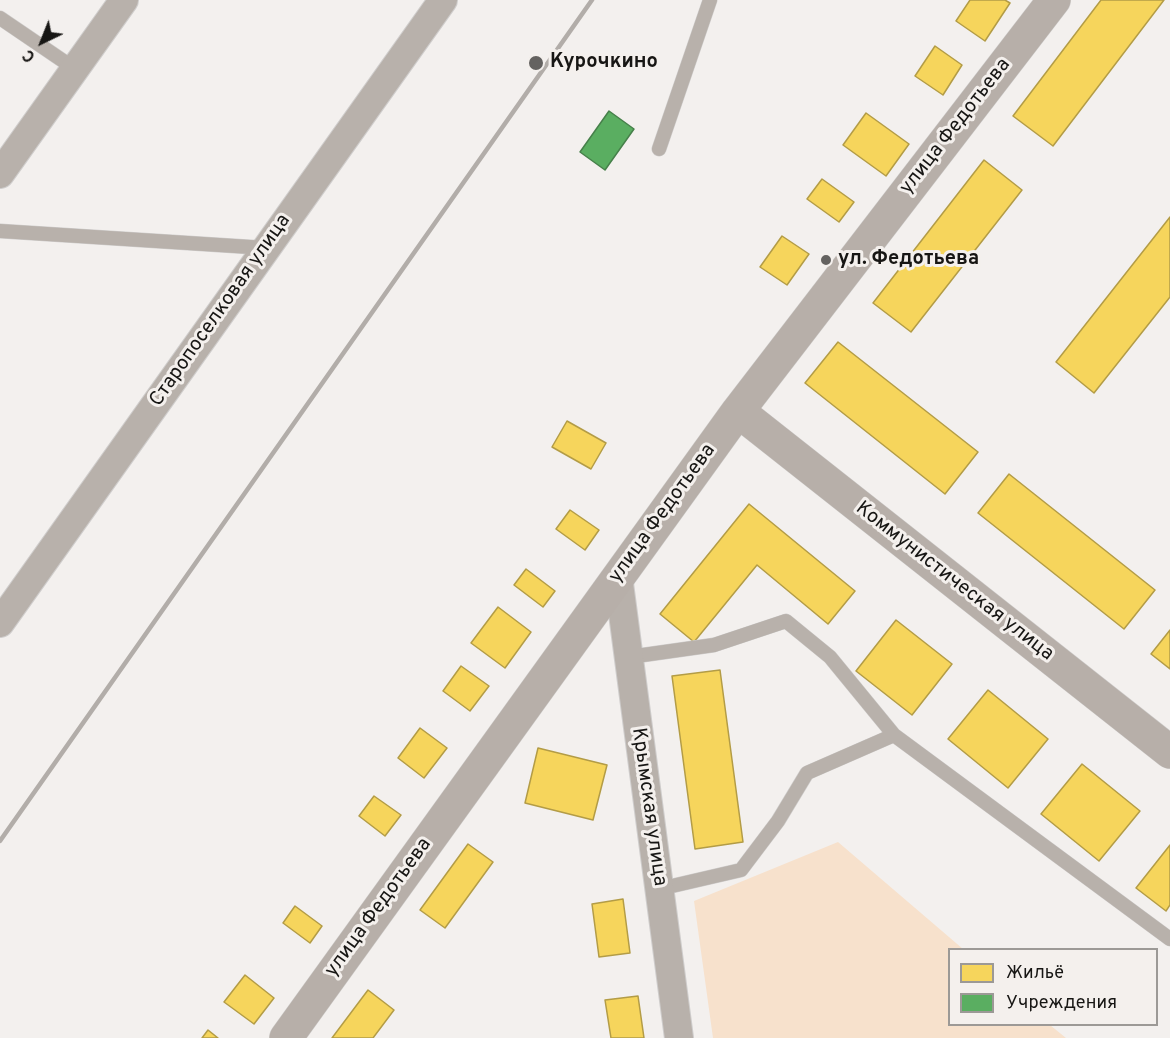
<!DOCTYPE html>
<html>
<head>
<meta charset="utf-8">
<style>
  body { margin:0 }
  #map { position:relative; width:1170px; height:1038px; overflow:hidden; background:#f3f0ee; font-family:Overpass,sans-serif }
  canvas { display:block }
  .legend { position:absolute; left:948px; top:948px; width:210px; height:78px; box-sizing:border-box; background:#f4f0ed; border:2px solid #9c9996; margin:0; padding:8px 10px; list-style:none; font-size:18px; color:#171614 }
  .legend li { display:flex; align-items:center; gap:12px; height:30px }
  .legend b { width:30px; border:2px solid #9c9996 }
  .north { position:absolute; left:12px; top:12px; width:60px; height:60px; -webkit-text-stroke:4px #f4f0ed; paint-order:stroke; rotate:223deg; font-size:16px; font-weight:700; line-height:24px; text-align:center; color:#171614 }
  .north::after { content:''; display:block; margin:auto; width:21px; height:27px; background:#171614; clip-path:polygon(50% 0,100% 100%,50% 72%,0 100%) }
</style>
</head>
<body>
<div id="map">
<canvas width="1170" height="1038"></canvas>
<ul class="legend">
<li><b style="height:16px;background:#f6d55c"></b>Жильё</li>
<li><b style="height:16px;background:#5aae61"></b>Учреждения</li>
</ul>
<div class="north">С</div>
</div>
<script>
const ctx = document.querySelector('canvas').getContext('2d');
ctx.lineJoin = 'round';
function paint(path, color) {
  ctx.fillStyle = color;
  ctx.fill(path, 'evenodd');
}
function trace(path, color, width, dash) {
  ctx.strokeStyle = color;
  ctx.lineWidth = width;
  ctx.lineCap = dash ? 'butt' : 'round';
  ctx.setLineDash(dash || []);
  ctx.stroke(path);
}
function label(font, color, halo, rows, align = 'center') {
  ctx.font = font + ' Overpass,sans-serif';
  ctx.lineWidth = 6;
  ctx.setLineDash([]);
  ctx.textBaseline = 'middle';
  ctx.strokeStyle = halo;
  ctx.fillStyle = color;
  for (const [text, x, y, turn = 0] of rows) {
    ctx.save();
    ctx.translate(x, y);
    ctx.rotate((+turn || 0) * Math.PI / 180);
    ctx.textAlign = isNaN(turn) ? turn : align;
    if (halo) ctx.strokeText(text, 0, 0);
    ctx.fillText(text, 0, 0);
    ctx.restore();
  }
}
paint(new Path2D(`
  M838 842 963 949 950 950V1024L1050 1025 1066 1038H713L694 901Z`), '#f7e1cc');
const homes = new Path2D(`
  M970 0H1005L1010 3 985 41 956 21Z
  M1101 0H1164L1053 146 1013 116Z
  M935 46 962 65 943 95 915 76Z
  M866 113 909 144 886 176 843 145Z
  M984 160 1022 190 911 332 873 303Z
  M822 179 854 202 839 222 807 199Z
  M1170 217V297L1094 393 1056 362Z
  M782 236 809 254 787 285 760 267Z
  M838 342 978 452 945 494 805 383Z
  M567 421 606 443 591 469 552 447Z
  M1009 474 1155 590 1124 629 978 513Z
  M749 504 855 591 828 624 757 565 694 642 660 614Z
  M570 510 599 530 585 550 556 529Z
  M526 569 555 591 543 607 514 585Z
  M498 607 531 632 505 668 471 643Z
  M896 620 952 664 912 715 856 671Z
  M1170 630V669L1151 654Z
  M461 666 489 686 470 711 443 691Z
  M720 670 743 842 695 849 672 676Z
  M988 690 1048 739 1008 788 948 739Z
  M420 728 447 748 424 778 398 758Z
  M538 748 607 765 593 820 525 803Z
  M1082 764 1140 811 1099 861 1041 814Z
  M374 796 401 815 385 836 359 816Z
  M468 844 493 862 445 928 420 910Z
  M1170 845V905L1166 911 1136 888Z
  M623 899 630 953 599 957 592 904Z
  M295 906 322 926 310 943 283 923Z
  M245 975 274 998 254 1024 224 1002Z
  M368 990 394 1010 373 1038H332Z
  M638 996 644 1038H611L605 1000Z
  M208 1030 218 1038H202Z`);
paint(homes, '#f6d55c');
trace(homes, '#b39c46', 1.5);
const public = new Path2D(`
  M609 111 634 129 605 170 580 152Z`);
paint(public, '#5aae61');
trace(public, '#46804a', 1.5);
const service = new Path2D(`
  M0 18 75 69
  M659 149 710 0
  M0 231 266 248
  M629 657 714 645 786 621 830 657 894 735 1170 939
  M659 889 741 870 778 821 807 773 894 735`);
const minor = new Path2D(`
  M0 174 124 0
  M618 576 679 1038
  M0 623 443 0`);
const secondary = new Path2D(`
  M738 411 1170 752
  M286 1038 738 411 1054 0`);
trace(service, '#cfcdcc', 15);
trace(minor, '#cfcdcc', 30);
trace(secondary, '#cfcdcc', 34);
trace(service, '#b8b1ab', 14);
trace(minor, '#b8b1ab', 28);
trace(secondary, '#b7afa9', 33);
trace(new Path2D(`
  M0 841 592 0`), '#b2ada9', 4.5);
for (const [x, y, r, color] of [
  [536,63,8,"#646260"],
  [826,260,6,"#646260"]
]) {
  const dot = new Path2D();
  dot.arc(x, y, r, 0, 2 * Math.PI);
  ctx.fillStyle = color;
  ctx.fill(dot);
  trace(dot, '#f4f0ed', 2);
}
label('bold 20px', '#171614', '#f4f0ed', [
  ["Курочкино",550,63],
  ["ул. Федотьева",838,260]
], 'left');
label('20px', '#171614', '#f4f0ed', [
  ["улица Федотьева",956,127,-52],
  ["Старопоселковая улица",221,311,-55],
  ["улица Федотьева",663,514,-54],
  ["Коммунистическая улица",954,582,38],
  ["Крымская улица",648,807,82],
  ["улица Федотьева",379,908,-54]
]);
</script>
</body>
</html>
